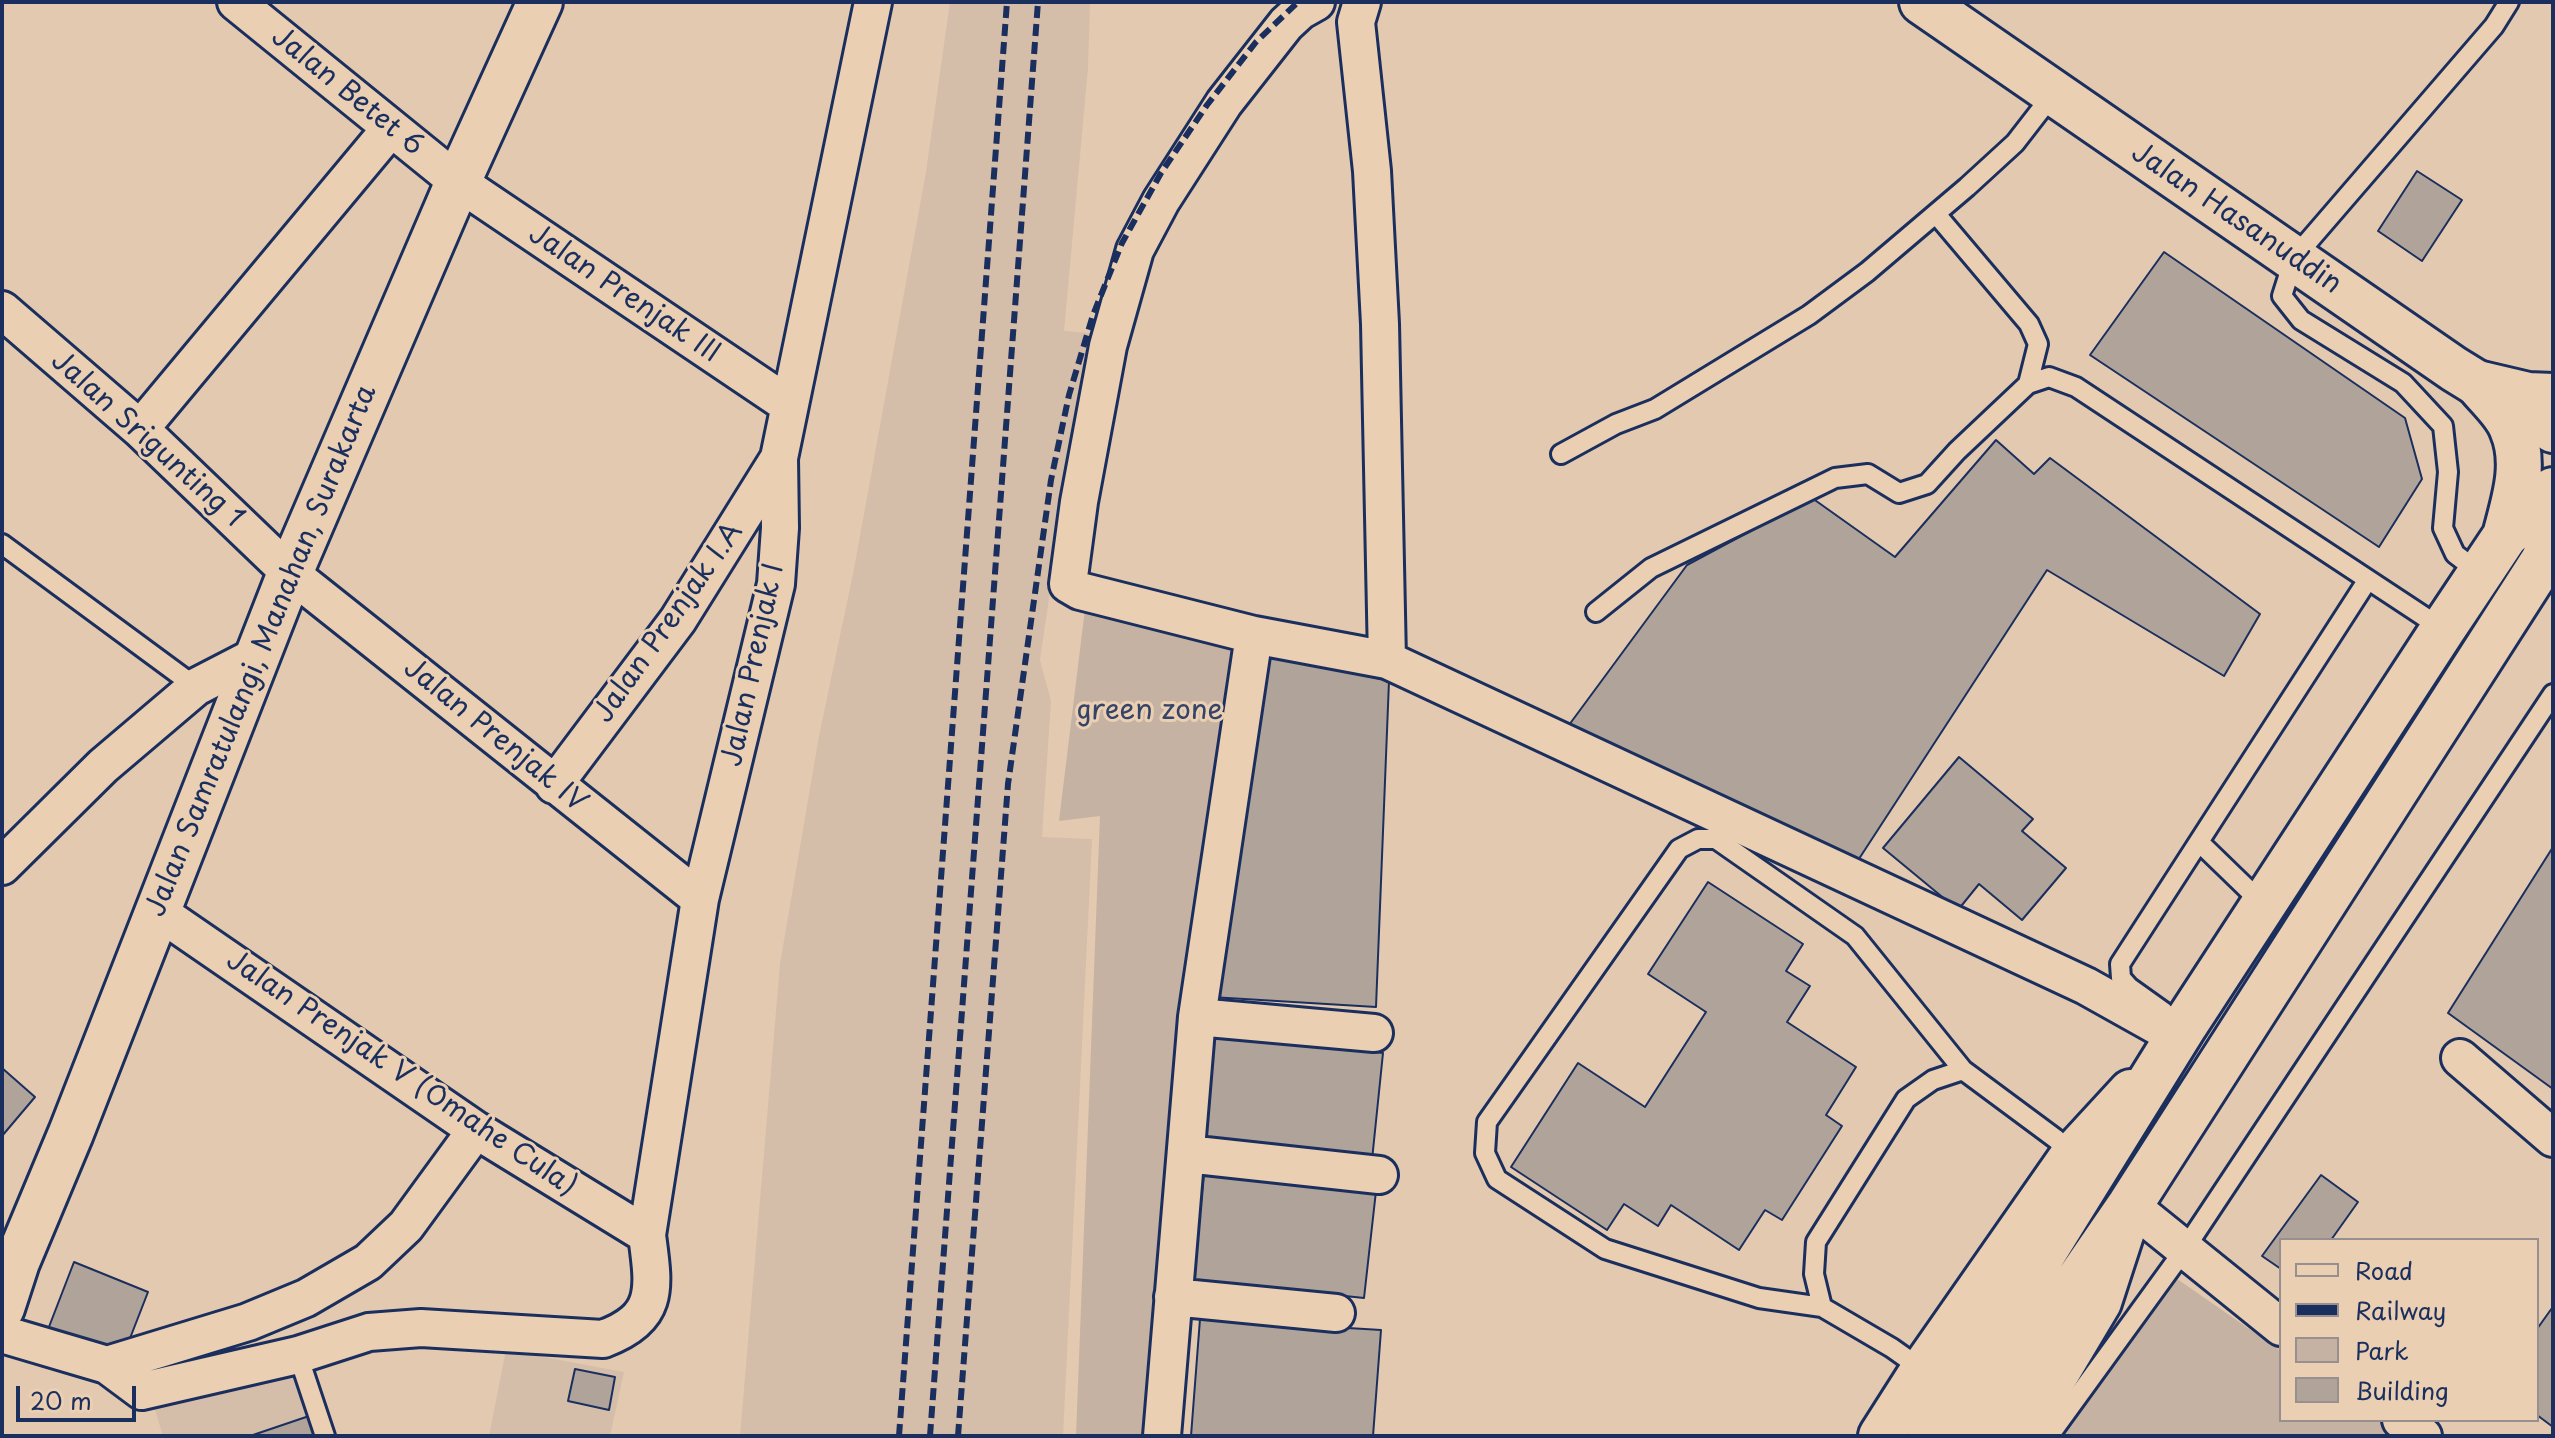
<!DOCTYPE html>
<html>
<head>
<meta charset="utf-8">
<style>
  body { margin:0 }
  #map { position:relative; width:2555px; height:1438px; overflow:hidden; background:#e3c9af; font-family:"Playpen Sans",sans-serif }
  canvas { display:block }
  .frame { position:absolute; inset:0; border:4px solid #1b2f5e; pointer-events:none }
  .legend { position:absolute; left:2279px; top:1238px; width:260px; height:184px; box-sizing:border-box; background:#ebcfb2; border:2px solid #988f90; margin:0; padding:10px 14px; list-style:none; font-size:24px; color:#1b2f5e }
  .legend li { display:flex; align-items:center; gap:16px; height:40px }
  .legend b { width:40px; border:2px solid #988f90 }
  .scale { position:absolute; left:16px; top:1386px; width:120px; height:36px; box-sizing:border-box; border:4px solid #1b2f5e; border-top:0; padding-left:10px; font-size:24px; line-height:28px; white-space:nowrap; color:#1b2f5e; -webkit-text-stroke:6px #ebcfb2; paint-order:stroke }
</style>
</head>
<body>
<div id="map">
<canvas width="2555" height="1438"></canvas>
<div class="frame"></div>
<ul class="legend">
<li><b style="height:10px;background:#ebcfb2"></b>Road</li>
<li><b style="height:10px;background:#1b2f5e"></b>Railway</li>
<li><b style="height:22px;background:#c5b2a3"></b>Park</li>
<li><b style="height:22px;background:#b0a39a"></b>Building</li>
</ul>
<div class="scale">20 m</div>
</div>
<script>
const ctx = document.querySelector('canvas').getContext('2d');
ctx.lineJoin = 'round';
function paint(path, color) {
  ctx.fillStyle = color;
  ctx.fill(path, 'evenodd');
}
function trace(path, color, width, dash) {
  ctx.strokeStyle = color;
  ctx.lineWidth = width;
  ctx.lineCap = dash ? 'butt' : 'round';
  ctx.setLineDash(dash || []);
  ctx.stroke(path);
}
function label(font, color, halo, rows, align = 'center') {
  ctx.font = font + ' "Playpen Sans",sans-serif';
  ctx.lineWidth = 6;
  ctx.setLineDash([]);
  ctx.textBaseline = 'middle';
  ctx.strokeStyle = halo;
  ctx.fillStyle = color;
  for (const [text, x, y, turn = 0] of rows) {
    ctx.save();
    ctx.translate(x, y);
    ctx.rotate((+turn || 0) * Math.PI / 180);
    ctx.textAlign = isNaN(turn) ? turn : align;
    if (halo) ctx.strokeText(text, 0, 0);
    ctx.fillText(text, 0, 0);
    ctx.restore();
  }
}
paint(new Path2D(`
  M950 2H1090L1088 68 1064 331 1099 334 1071 448 1040 660 1051 701 1042 837 1092 839 1063 1436H740L780 964 819 736 854 569 926 172Z
  M506 1350 624 1372 610 1436H489Z
  M308 1361 333 1436H163L153 1403Z`), '#d4bea9');
paint(new Path2D(`
  M1085 609 1238 651 1179 1017 1143 1436H1076L1100 816 1059 821Z
  M2170 1274 2281 1351V1420H2380L2392 1429 2387 1436H2052Z`), '#c5b2a3');
const building = new Path2D(`
  M2417 171 2462 200 2422 261 2378 231Z
  M2164 252 2405 418 2422 479 2379 547 2090 355Z
  M1996 440 2034 474 2050 458 2260 614 2224 676 2047 570 1855 865 1569 725 1687 565 1812 498 1895 557Z
  M1268 652 1389 681 1376 1007 1211 997Z
  M1959 757 2033 819 2022 831 2066 868 2022 920 1979 884 1958 910 1883 848Z
  M2553 847V1089L2448 1013Z
  M1708 882 1803 944 1786 971 1810 986 1787 1022 1856 1067 1826 1115 1842 1126 1782 1220 1765 1210 1739 1250 1671 1205 1658 1226 1624 1204 1607 1230 1511 1167 1578 1063 1645 1107 1706 1012 1648 974Z
  M1213 1035 1383 1053 1372 1160 1201 1141Z
  M2 1068 35 1097 2 1136Z
  M1204 1173 1376 1191 1364 1298 1193 1280Z
  M2321 1175 2358 1202 2331 1240H2281V1269L2262 1256Z
  M74 1262 148 1292 127 1346 97 1352 47 1332Z
  M2552 1308H2553V1427L2537 1415V1329Z
  M1200 1319 1381 1330 1373 1436H1191Z
  M575 1369 615 1377 609 1410 568 1401Z
  M312 1415 319 1436H250Z`);
paint(building, '#b0a39a');
trace(building, '#1b2f5e', 2);
const service = new Path2D(`
  M1936 214 2029 324 2038 344 2028 384
  M1561 454 1616 424 1655 409 1809 315 1867 272 1967 187 2015 143 2053 94
  M2 544 196 687
  M2480 573 2455 554 2443 528 2448 472 2443 426 2403 383 2301 320 2282 296 2294 258 2494 26 2509 2
  M1596 612 1651 568 1835 478 1868 474 1899 493 1927 484 1957 451 2028 384 2049 377 2076 387 2443 629
  M2199 842 2263 904
  M2164 1012 2129 987 2121 978 2120 964 2367 581
  M1822 1307 1814 1274 1816 1242 1906 1099 1933 1080 1963 1070
  M298 1355 325 1436
  M1923 1370 1892 1348 1822 1307 1759 1298 1605 1249 1497 1179 1485 1153 1487 1122 1679 849 1698 839H1716L1855 936 1963 1070 2056 1139 2073 1155
  M2049 1436 2184 1250 2553 694`);
const minor = new Path2D(`
  M236 2 458 182 789 405
  M1316 2 1300 11 1286 24 1224 103 1161 201 1135 250 1108 346 1079 502 1068 584 1080 591 1254 635 1387 660 2086 986 2179 1038
  M1362 2 1356 22 1372 171 1380 324 1387 660
  M2 310 140 429 290 573 700 899
  M140 429 391 128
  M554 785 678 620 779 458
  M2 866 103 766 196 687 258 655
  M156 910 476 1130 647 1235
  M1197 1017 1374 1033
  M2460 1058 2553 1138
  M1187 1154 1379 1175
  M2130 1205 2281 1327
  M1173 1297 1336 1313
  M2 1334 107 1365 142 1391 298 1355 369 1332 421 1328 603 1339C660 1318 654 1288 647 1235L700 899 776 584 780 528 779 458 873 2
  M107 1365 248 1322 306 1298 368 1262 406 1226 476 1130
  M2401 1420 2423 1436
  M1162 1436 1197 1017 1254 635`);
const tertiary = new Path2D(`
  M1881 1436 1923 1370 2073 1155 2131 1092`);
const secondary = new Path2D(`
  M1922 2 2454 369 2553 430
  M2 1308 17 1262 71 1133 290 573 458 182 540 2
  M2019 1436 2099 1302 2126 1219`);
const primary = new Path2D(`
  M2477 383C2488 397 2506 412 2512 429 2527 464 2514 501 2505 536
  M2477 383 2528 395 2553 396
  M2005 1387 2130 1205 2543 561 2553 538
  M1930 1436 2185 1025 2443 629 2505 536 2553 490`);
const trunk = new Path2D(`
  M1975 1436 2005 1387`);
trace(service, '#1b2f5e', 24);
trace(minor, '#1b2f5e', 42);
trace(tertiary, '#1b2f5e', 50);
trace(secondary, '#1b2f5e', 50);
trace(primary, '#1b2f5e', 50);
trace(trunk, '#1b2f5e', 50);
trace(service, '#ebcfb2', 18);
trace(minor, '#ebcfb2', 36);
trace(tertiary, '#ebcfb2', 44);
trace(secondary, '#ebcfb2', 44);
trace(primary, '#ebcfb2', 44);
trace(trunk, '#ebcfb2', 44);
trace(new Path2D(`
  M899 1436 1007 2
  M930 1436 1038 2
  M958 1436 1008 784 1051 480 1069 395 1093 315 1122 243 1161 173 1207 105 1256 42 1298 2`), '#1b2f5e', 6, [12, 6]);
label('28px', '#1b2f5e', '#ebcfb2', [
  ["Jalan Betet 6",347,92,39],
  ["Jalan Hasanuddin",2236,219,34],
  ["Jalan Prenjak III",624,294,34],
  ["Jalan Srigunting 1",147,440,42],
  ["Jalan Prenjak I.A",669,623,-55],
  ["Jalan Samratulangi, Manahan, Surakarta",262,651,-68],
  ["Jalan Prenjak I",754,665,-78],
  ["Jalan Prenjak IV",495,736,39],
  ["Jalan Prenjak V (Omahe Cula)",401,1074,34]
]);
label('28px', '#344368', '#ebcfb2', [
  ["green zone",1150,711]
]);
</script>
</body>
</html>
